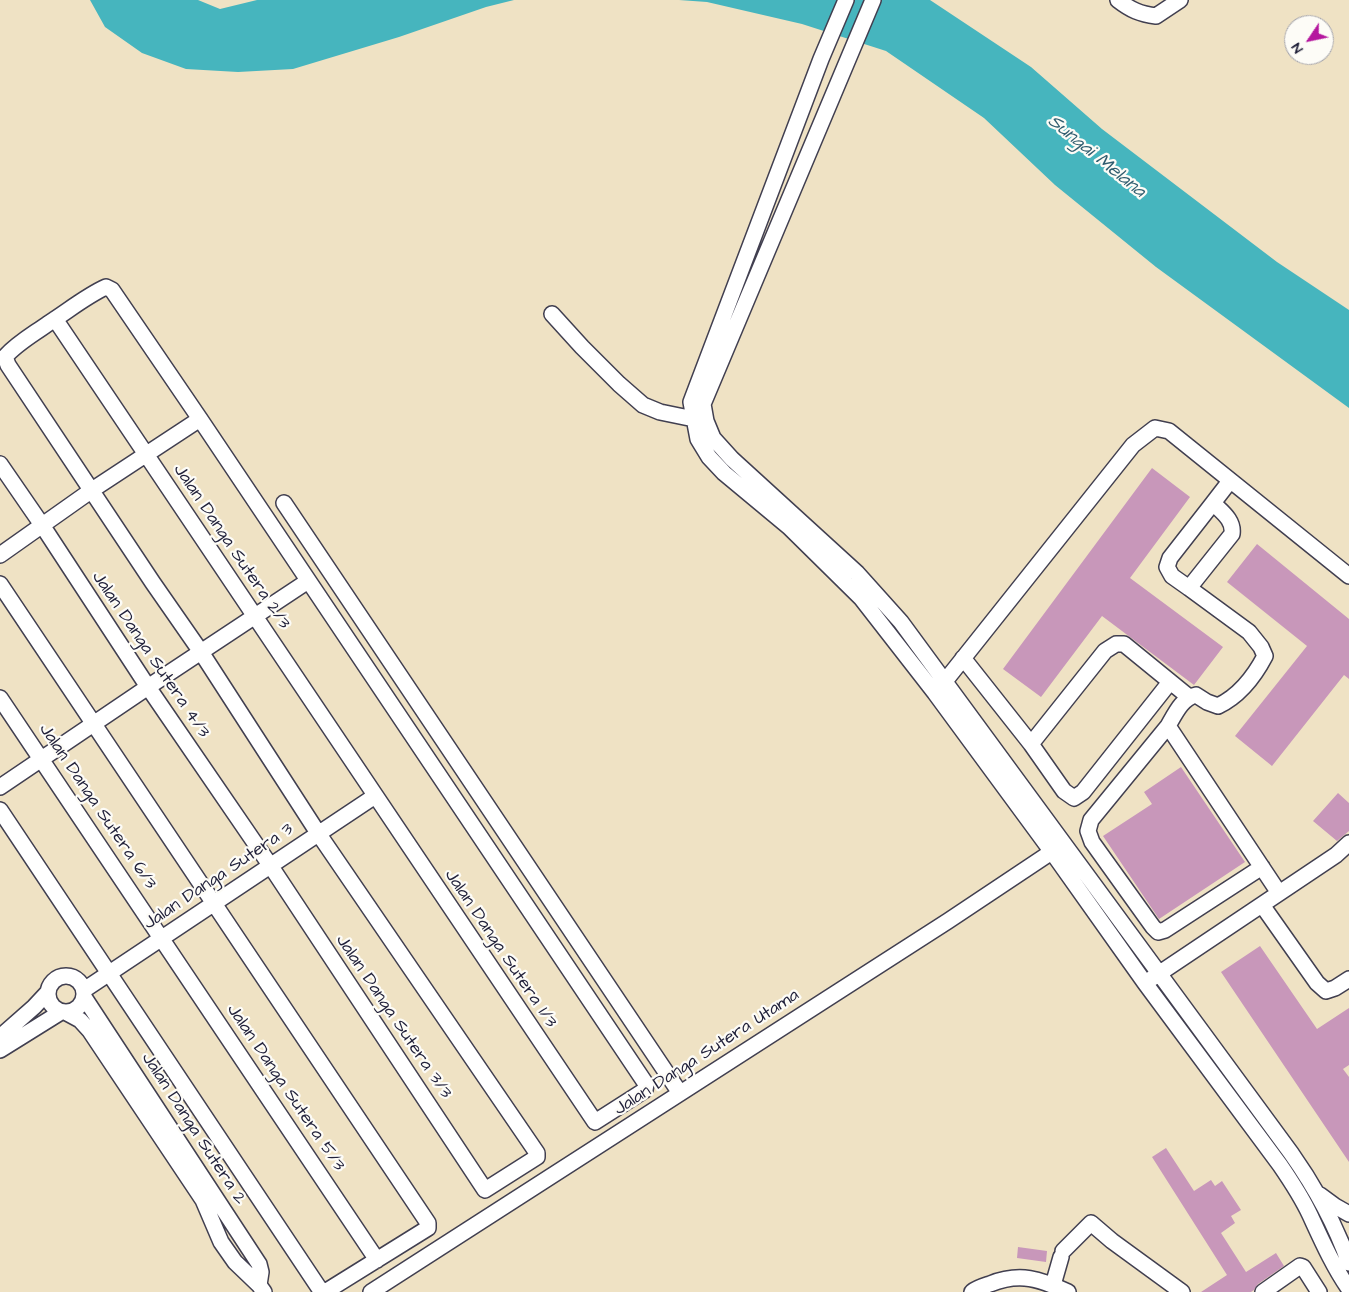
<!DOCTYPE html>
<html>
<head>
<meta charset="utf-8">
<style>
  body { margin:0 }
  #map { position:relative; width:1349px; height:1292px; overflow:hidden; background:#efe2c4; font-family:"Architects Daughter",sans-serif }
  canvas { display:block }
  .north { position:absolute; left:1284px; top:15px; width:50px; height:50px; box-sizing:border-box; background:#fdfcf7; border:1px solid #a5a5ac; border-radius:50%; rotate:236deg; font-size:14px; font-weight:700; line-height:20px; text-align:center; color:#22223b }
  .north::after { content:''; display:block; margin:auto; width:18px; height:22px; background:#b5179e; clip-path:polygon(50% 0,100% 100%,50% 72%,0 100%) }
</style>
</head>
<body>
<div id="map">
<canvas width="1349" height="1292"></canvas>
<div class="north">N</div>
</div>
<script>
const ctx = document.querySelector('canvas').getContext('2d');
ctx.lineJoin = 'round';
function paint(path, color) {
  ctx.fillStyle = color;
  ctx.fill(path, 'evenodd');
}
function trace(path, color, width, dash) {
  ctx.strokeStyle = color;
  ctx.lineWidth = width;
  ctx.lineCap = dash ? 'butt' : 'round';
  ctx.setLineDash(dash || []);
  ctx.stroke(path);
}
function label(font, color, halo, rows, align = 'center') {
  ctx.font = font + ' "Architects Daughter",sans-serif';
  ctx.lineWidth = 4.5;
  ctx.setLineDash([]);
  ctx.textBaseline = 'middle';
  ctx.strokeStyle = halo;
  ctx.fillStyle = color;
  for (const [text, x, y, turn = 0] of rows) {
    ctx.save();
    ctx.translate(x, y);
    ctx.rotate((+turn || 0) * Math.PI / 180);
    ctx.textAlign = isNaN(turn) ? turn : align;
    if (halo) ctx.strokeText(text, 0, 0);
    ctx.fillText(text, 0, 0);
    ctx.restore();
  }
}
paint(new Path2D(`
  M90 0H198L220 9 257 0H514L486 7 399 37 293 69 238 72 186 69 142 53 105 27Z
  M679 0H930L1031 67 1102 129 1277 262 1349 310V408L1156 267 1055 185 984 118 886 51 802 24 707 2Z`), '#46b5be');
paint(new Path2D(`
  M1152 468 1190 497 1130 578 1223 647 1194 685 1102 616 1041 697 1003 669Z
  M1257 544 1349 619V679L1344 675 1272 766 1235 736 1307 646 1227 582Z
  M1181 767 1245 862 1159 919 1103 836 1152 804 1144 792Z
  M1338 793 1349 803V831L1337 841 1313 821Z
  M1260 946 1317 1029 1349 1008V1065L1343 1069 1349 1077V1162L1221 972Z
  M1166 1148 1194 1191 1211 1180 1215 1186 1222 1181 1241 1210 1231 1216 1235 1223 1221 1233 1246 1272 1276 1253 1284 1266 1258 1284 1254 1290 1251 1292H1201L1227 1275 1152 1157Z
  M1018 1247 1047 1251 1046 1262 1017 1258Z`), '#c897ba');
const minor = new Path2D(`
  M846 0 821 59 691 402 698 439 709 457 724 473 789 527 861 598 935 693 1052 852 1145 983 1280 1165C1291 1181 1302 1198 1310 1215 1322 1241 1333 1266 1349 1289
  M873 0 703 404 706 421 713 438 732 459 857 573 901 622 1291 1153C1315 1187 1335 1223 1349 1263
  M1118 0C1131 10 1140 14 1156 16L1180 0
  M552 314 582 347 619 384 643 405 660 412 694 419
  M0 464 42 525 148 687 270 865 485 1190 537 1157V1153L318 833 201 652 153 583 8 365 5 357C17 343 34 334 49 323 68 311 86 296 106 287L112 290 200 419 646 1084 645 1090 595 1122 55 319
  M1230 481 1213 503C1222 512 1234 520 1232 534L1189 588 1249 632 1261 647 1265 656C1254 677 1239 696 1218 706L1207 702 1196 695C1182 698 1175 714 1168 726L1279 893
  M284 503 680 1093
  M0 555 92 490 200 419
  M0 584 428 1223V1228L325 1292
  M1189 588 1172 576 1167 567 1170 558 1213 503
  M963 658 1031 744 1105 651 1116 644H1124L1189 697
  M938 690 1133 445 1155 428 1169 431 1349 576
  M0 698 377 1260
  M1168 726 1091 820 1088 831 1092 842 1153 927 1158 932 1165 930 1262 867
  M1031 744 1064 791 1074 798 1083 792 1170 682
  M0 787 148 687 308 581
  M0 810 319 1288 325 1292
  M1262 905 1317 983 1326 991 1335 988 1349 979
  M48 994a18 18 0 1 1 36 0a18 18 0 1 1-36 0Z
  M1151 979 1336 855 1349 843
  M84 990 375 796
  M84 997 259 1264 261 1272 259 1285
  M67 1013 80 1020 90 1031 203 1200 221 1242 235 1262 259 1285 264 1292
  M0 1037 34 1007 48 992
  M0 1050 61 1012
  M1320 1195 1335 1206 1349 1214
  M1063 1251 1091 1223 1112 1241 1182 1292
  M1053 1285 1061 1257
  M371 1292 948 921 1059 847
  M972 1292C977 1288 984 1286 990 1284 1020 1272 1040 1279 1068 1292
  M1263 1292 1300 1266 1303 1267 1319 1292`);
trace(minor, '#413f50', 18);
trace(minor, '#fff', 15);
label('18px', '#22223b', '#fdfcf7', [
  ["Jalan Danga Sutera 2/3",231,547,56],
  ["Jalan Danga Sutera 4/3",150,655,56],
  ["Jalan Danga Sutera 6/3",97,807,56],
  ["Jalan Danga Sutera 3",219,877,-34],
  ["Jalan Danga Sutera 1/3",500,949,56],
  ["Jalan Danga Sutera 3/3",393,1017,56],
  ["Jalan Danga Sutera Utama",707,1053,-33],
  ["Jalan Danga Sutera 5/3",285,1088,56],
  ["Jalan Danga Sutera 2",193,1129,57]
]);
label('italic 19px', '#305d6f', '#fdfcf7', [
  ["Sungai Melana",1096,157,39]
]);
</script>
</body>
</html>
